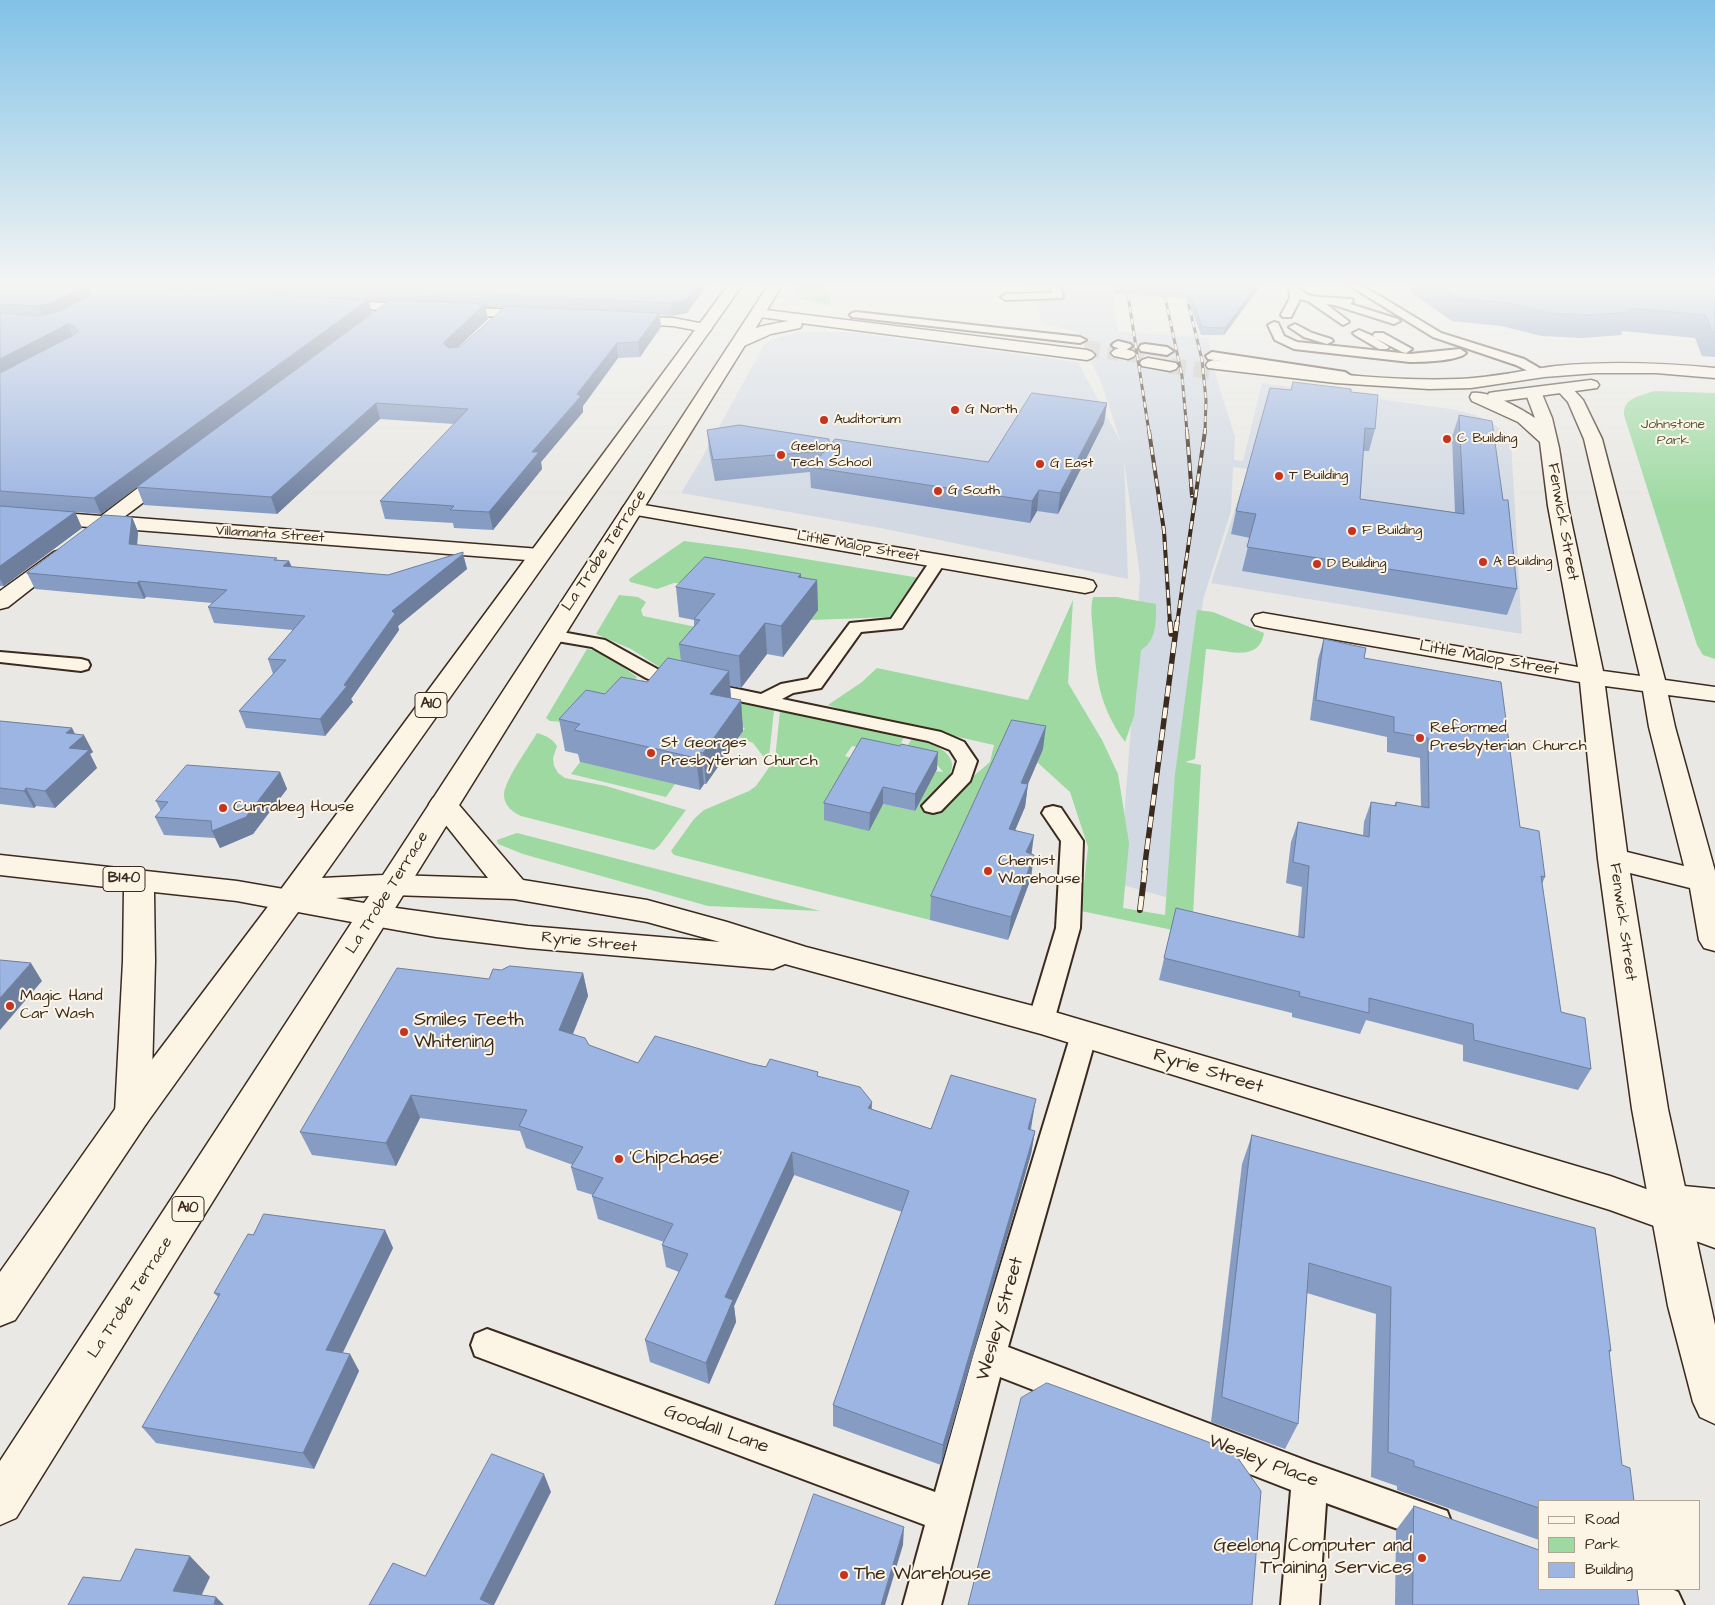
<!DOCTYPE html>
<html>
<head>
<meta charset="utf-8">
<style>
  body { margin:0 }
  #map { position:relative; width:1715px; height:1605px; overflow:hidden; background:#e9e8e4; font-family:"Architects Daughter",sans-serif }
  canvas { display:block }
  .legend { position:absolute; left:1538px; top:1500px; width:162px; height:90px; box-sizing:border-box; background:#fcf5e5; border:1px solid #afa495; margin:0; padding:6px 9px; list-style:none; font-size:15px; color:#3b2a1e }
  .legend li { display:flex; align-items:center; gap:10px; height:25px }
  .legend b { width:25px; border:1px solid #afa495 }
</style>
</head>
<body>
<div id="map">
<canvas width="1715" height="1605"></canvas>
<ul class="legend">
<li><b style="height:6px;background:#fcf5e5"></b>Road</li>
<li><b style="height:14px;background:#9dd9a1"></b>Park</li>
<li><b style="height:14px;background:#9db5e2"></b>Building</li>
</ul>
</div>
<script>
const ctx = document.querySelector('canvas').getContext('2d');
ctx.lineJoin = 'round';
function paint(path, color) {
  ctx.fillStyle = color;
  ctx.fill(path, 'evenodd');
}
function trace(path, color, width, dash) {
  ctx.strokeStyle = color;
  ctx.lineWidth = width;
  ctx.lineCap = dash ? 'butt' : 'round';
  ctx.setLineDash(dash || []);
  ctx.stroke(path);
}
function label(font, color, halo, rows, align = 'center') {
  ctx.font = font + ' "Architects Daughter",sans-serif';
  ctx.lineWidth = 4;
  ctx.setLineDash([]);
  ctx.textBaseline = 'middle';
  ctx.strokeStyle = halo;
  ctx.fillStyle = color;
  for (const [text, x, y, turn = 0] of rows) {
    ctx.save();
    ctx.translate(x, y);
    ctx.rotate((+turn || 0) * Math.PI / 180);
    ctx.textAlign = isNaN(turn) ? turn : align;
    if (halo) ctx.strokeText(text, 0, 0);
    ctx.fillText(text, 0, 0);
    ctx.restore();
  }
}
paint(new Path2D(`
  M1028 284H1111L1118 332 1208 338 1215 373 1235 437 1234 460 1243 461 1262 383 1451 409 1476 415 1492 423 1505 432 1511 441 1522 634 1211 583 1248 469 1233 467 1231 511 1203 600 1169 898 1119 884 1131 727 1140 576 1124 460 1128 579 886 529 681 493 698 465 764 345 772 339 800 332H847L1078 362 1121 443 1103 387 1077 332 1042 323Z`), '#d2d9e3');
paint(new Path2D(`
  M799 284H822L830 298 831 305C819 304 802 301 794 291Z
  M1654 391 1715 393V659L1703 655 1697 645 1624 415C1623 397 1641 396 1654 391Z
  M684 541 745 549 920 578 892 617 810 620 817 610 691 584 674 583 657 589 630 582 629 579Z
  M619 595 638 597 646 602 641 610 643 616 701 628 692 655 667 672 631 649 596 634Z
  M1093 597H1116L1156 604C1156 622 1157 640 1141 650L1134 716 1125 742C1098 704 1096 676 1093 632 1092 620 1090 608 1093 597Z
  M1073 600 1068 683 1102 740 1118 774 1129 843 1123 908 1165 915 1175 774 1197 610 1213 612 1264 633C1259 663 1228 650 1206 649L1195 759 1185 762 1201 765 1192 934 1081 911 1088 847 1070 792 1037 762 977 816 930 920 674 855 671 851 694 819 704 810 749 791 756 786 775 759 780 711 904 737 895 755 852 746 845 756 851 758 883 804 915 811 934 771 943 772C933 757 919 757 903 754L912 738C928 742 963 752 949 776 943 786 934 795 927 804L938 807 990 762 994 745 851 713 828 705 862 682 877 668 1028 700Z
  M587 649 602 652 637 677 611 708 564 722 550 721 546 718Z
  M642 680 659 687 774 710 769 757 766 760 753 743 739 737 745 728 703 719 619 706Z
  M537 733C546 736 552 738 557 746L553 758 554 766 558 773 565 778 606 786 686 810 659 846 654 850 521 816C513 812 505 807 504 796 503 782 529 747 537 733Z
  M580 762 675 784 666 797 571 774Z
  M517 833 820 911 708 906 523 854 498 844 497 840Z`), '#9dd9a1');
trace(new Path2D(`
  M1084 348 1119 353
  M1128 354 1146 356
  M1170 366 1216 372`), '#c6c2bc', 16, [16, 8]);
const service = new Path2D(`
  M1049 284H1059L1063 296 1062 298 1006 300 1001 297 1006 294 1052 293Z
  M1289 284H1299V289L1308 295 1319 297 1352 299 1353 301 1350 304 1398 319 1400 321 1394 324 1334 305 1326 304 1347 320 1349 322 1343 325 1308 301 1300 299 1291 317H1283L1281 315 1290 298Z
  M1347 284H1360L1441 333 1524 359 1548 373 1546 376H1538L1516 365 1433 337Z
  M856 312 1080 337 1086 340 1080 343 852 317 850 315 852 313Z
  M1274 322 1278 323 1284 336 1297 342 1410 354 1460 349 1466 353C1458 361 1422 362 1410 362L1294 349 1275 340 1268 325Z
  M1295 324 1312 333 1331 339 1333 341 1327 344 1304 337 1289 327Z
  M1359 330 1375 337 1373 335 1375 333H1383L1412 349 1406 353 1402 352 1375 338 1389 347 1387 349H1379L1355 335 1353 333Z
  M1118 341 1130 344 1132 346 1126 350 1114 347 1112 345 1114 343Z
  M1145 344 1167 347 1173 351 1167 355 1141 351 1139 348 1141 345Z
  M1212 352 1345 372 1351 376 1345 380 1208 359 1206 356Z
  M938 556 944 558 946 561 902 628 861 632 821 688 793 693 782 699 941 732 964 742 977 761 970 781 941 811 933 813 925 811 922 806 953 774 957 761 950 750 928 741 663 685 646 678 592 647 551 640 545 639 542 635 545 631 551 630 605 640 659 670 675 676 761 694 781 684 808 679 850 623 891 619 932 558Z
  M0 652 81 659 88 661 90 665 88 669 81 671 0 662Z
  M1053 806 1061 808 1083 841 1080 928 1054 1021 1050 1028 1041 1031 1032 1028 1028 1021 1056 928 1061 841 1042 813 1045 808Z
  M1084 1024 1093 1027 1097 1034 1008 1347 1310 1462 1447 1511 1452 1524 1447 1537 1434 1542 1326 1503 1319 1605H1281L1291 1490 1000 1377 941 1605H903L925 1525 475 1356 471 1345 475 1334 487 1329 935 1492 973 1356 1071 1034 1075 1027Z
  M1600 1589H1672L1678 1592 1684 1605H1612L1606 1602Z`);
const minor = new Path2D(`
  M0 284 136 290 143 294 136 298 0 291Z
  M334 300 535 311 540 312 542 315 540 318 535 319 329 307 327 304 329 301Z
  M623 316 673 318 710 325 712 328 710 331 705 332 673 326 618 323 616 320 618 317Z
  M1564 384 1570 386 1583 400 1602 439 1665 680 1715 687V701L1668 695 1675 727 1715 871V951L1704 948 1699 940 1690 888 1630 873 1668 1109 1715 1325V1424L1700 1417 1693 1402 1668 1306 1632 1109 1598 859 1580 682 1263 627 1255 625 1252 620 1255 615 1263 613 1578 667 1548 506 1540 442 1518 422 1472 401 1470 397 1472 393C1488 390 1522 409 1535 418L1526 394 1528 391H1540L1542 394 1552 418 1559 448 1568 506 1603 671 1640 676 1584 439 1568 402 1556 389 1558 386ZM1605 686 1643 691 1649 727 1684 866 1627 852Z
  M170 467 177 469 179 473 177 477 124 517 540 549 547 551 550 555 547 559 540 561 110 528 99 533 92 531 89 527 0 520V508L101 516 163 469Z
  M632 503 1085 579 1093 581 1096 586 1093 591 1085 593 625 513 622 509 625 505Z
  M61 550 68 552 71 556 68 560 8 607 0 609V591L54 552Z`);
const tertiary = new Path2D(`
  M758 309 1087 350 1092 352 1095 355 1092 358 1087 360 801 323 802 325 800 328 771 334 744 346H734L731 343C742 328 772 324 789 321L753 316 751 313 753 310Z
  M1119 348 1133 351 1136 354 1133 357 1128 359 1114 356 1111 353 1114 350Z
  M1148 358 1176 363 1178 366 1176 369 1170 371 1142 366 1140 363 1142 360Z
  M1214 360C1295 369 1377 382 1459 379 1492 378 1524 370 1556 366 1609 361 1662 363 1715 368V378L1656 373H1596L1544 377 1471 388 1429 389 1336 383 1208 368 1206 365 1208 362Z
  M1591 380 1597 382 1599 385 1597 388 1495 402 1489 401 1487 397 1489 393 1495 392Z`);
const secondary = new Path2D(`
  M443 795 453 798 523 880 647 900 727 922 806 947 1041 1008 1610 1176 1649 1190 1663 1184 1715 1189V1248L1610 1210 1041 1034 785 964 773 969 528 948 436 937 363 924 359 916 363 908 374 905 528 926 720 942 647 922 514 899 392 895 381 892 377 885 381 878 392 875 488 878 429 804 433 798Z`);
const primary = new Path2D(`
  M0 855 237 881 301 892 305 900 301 908 290 911 237 901 154 892 155 961 151 1113 146 1124 133 1128 120 1124 115 1113 123 961 124 889 0 875Z`);
const trunk = new Path2D(`
  M729 284H743L322 878 383 875 769 284H783L16 1518 0 1525V1461L352 922 298 912 146 1124 15 1320 0 1326V1272L120 1102 279 892ZM369 896 364 903 336 898Z`);
trace(service, '#3b2a1e', 4);
trace(minor, '#3b2a1e', 3);
trace(tertiary, '#3b2a1e', 3);
trace(secondary, '#3b2a1e', 3);
trace(primary, '#3b2a1e', 3);
trace(trunk, '#3b2a1e', 3);
paint(service, '#fcf5e5');
paint(minor, '#fcf5e5');
paint(tertiary, '#fcf5e5');
paint(secondary, '#fcf5e5');
paint(primary, '#fcf5e5');
paint(trunk, '#fcf5e5');
const railFar3 = new Path2D(`
  M1128 295 1149 432
  M1165 297 1182 376 1187 432
  M1187 298 1202 360 1206 400 1205 432`);
const railFar2 = new Path2D(`
  M1149 431 1164 531 1170 624
  M1187 431 1192 496
  M1177 624 1205 431`);
const railFar1 = new Path2D(`
  M1170 622 1171 634
  M1144 871 1177 622`);
const rail = new Path2D(`
  M1140 910 1145 870`);
trace(railFar3, '#3b2a1e', 3);
trace(railFar2, '#3b2a1e', 4);
trace(railFar1, '#3b2a1e', 5.5);
trace(rail, '#3b2a1e', 6);
trace(railFar3, '#fcf5e5', 2, [6]);
trace(railFar2, '#fcf5e5', 2.5, [8]);
trace(railFar1, '#fcf5e5', 4, [11]);
trace(rail, '#fcf5e5', 4.5, [14]);
paint(new Path2D(`
  M0 284H705V288L687 313 672 316 660 315 661 327 640 357 618 358 583 406V412L541 462 542 469 493 530 454 528 453 523 385 519 380 501 454 424 380 419 277 514 144 505 137 487 101 514 50 510 75 512 82 528 4 586H0ZM89 287 105 288 92 295ZM369 301 388 302 167 465 372 313ZM485 307 504 308 460 347H457L488 319Z
  M1114 284H1262L1224 335H1201L1187 298 1115 294Z
  M1412 284H1715V357L1702 356 1695 338 1622 331 1621 335 1582 338 1542 336 1501 326 1452 321 1410 292Z
  M1351 392 1375 429 1369 451H1363L1360 499 1455 513 1452 437 1459 415 1503 500 1517 589 1507 615 1242 571 1250 538 1231 534 1236 511Z
  M1107 403 1104 423 1058 514 1037 511 1030 523 811 488 810 472 715 481 709 450 707 430 829 446 988 462Z
  M132 517 138 532 137 545 289 561 292 567 388 575 463 554 467 569 398 626 399 630 351 699 353 702 325 736 246 728 239 711 273 674 268 659 293 630 214 623 208 607 212 603 146 597 144 599 35 589 27 573Z
  M801 577 817 580 818 610 783 657 767 654 741 688 730 686 731 698 741 700 743 731 706 784H704L700 790 580 762 578 754 565 751 559 719 605 694 647 682 681 661 679 644 694 626V620L679 617 676 587Z
  M1324 639 1364 658 1520 827 1545 877 1542 884 1561 1012 1591 1069 1578 1090 1463 1061V1045L1366 1020 1360 1034 1292 1017V1013L1159 980 1176 908 1298 937 1302 887 1286 883 1291 842 1298 822 1363 835 1364 822 1371 802 1394 806 1396 802 1421 807 1420 758 1387 752V737L1310 720 1318 659Z
  M0 721 72 728 75 734 93 752 90 754 97 768 55 808 36 806 34 808 0 804Z
  M1043 749 1028 784 1025 807 1015 830 1032 854 1031 878 1008 940 930 920 931 896Z
  M937 769 915 811 883 804 869 831 824 820V803Z
  M280 772 287 789 253 834 220 848 215 838 164 835 155 817 161 811 156 801Z
  M583 973 588 996 573 1034 589 1045 638 1063 752 1064 818 1076 871 1109 931 1129 1032 1122 1031 1130 1035 1131 1031 1154 941 1465 833 1426V1405L902 1212 794 1175 734 1306 736 1322 709 1384 650 1362 645 1340 679 1272 666 1267 662 1245 664 1242 598 1219 592 1196 593 1195 577 1190 571 1167 573 1165 526 1148 520 1131 420 1118 396 1166 312 1155 300 1132 489 979Z
  M1252 1135 1611 1351 1609 1353 1539 1501V1540L1397 1490V1486L1371 1477 1376 1314 1307 1293 1298 1424 1285 1449 1211 1422 1242 1164Z
  M385 1230 393 1248 342 1353 350 1354 359 1371 314 1469 156 1443 142 1427 218 1297 214 1293 253 1235Z
  M1414 1506 1639 1605H1395L1396 1530Z`), '#879cc2');
paint(new Path2D(`
  M698 284H705V288L687 313 672 316 671 303Z
  M1258 284H1262L1224 335 1225 328Z
  M88 285 93 298 44 319 38 306Z
  M368 300 372 313 101 514 94 498Z
  M485 304 488 319 448 357 444 342Z
  M659 313 661 327 640 357 638 342Z
  M68 324 73 337 0 376V359Z
  M617 343 618 358 583 406V412L541 462 542 469 493 530 489 512 532 452Z
  M376 403 380 419 277 514 271 497Z
  M1107 403 1104 423 1058 514 1060 493Z
  M1039 490 1037 511 1030 523 1032 501Z
  M75 512 82 528 4 586 0 579V566Z
  M132 517 138 532 136 560 129 544Z
  M463 554 467 569 398 626 399 630 351 699 353 702 325 736 320 719 344 685 392 611Z
  M289 561 295 576 283 566Z
  M801 574 802 599 817 580 818 610 783 657 781 626 798 577Z
  M139 581 146 597 144 599 137 583Z
  M765 623 767 654 741 688 739 656Z
  M729 671 731 701 710 694Z
  M741 700 743 731 706 784 703 753Z
  M1046 726 1043 749 1028 784 1025 807 1006 852 1009 829 1021 783Z
  M72 728 78 740 84 735 93 752 90 754 97 768 55 808 45 791 69 748 66 733Z
  M701 752 704 784 700 790 696 758Z
  M938 752 937 769 915 811V794Z
  M280 772 287 789 253 834 220 848 212 831Z
  M883 787V804L869 831 870 813Z
  M26 788 36 806 34 808 24 791Z
  M1034 835 1031 858 1026 852Z
  M1034 855 1031 878 1008 940 1011 917Z
  M31 963 42 981 0 1030V998Z
  M583 973 588 996 565 1053 559 1030Z
  M411 1095 420 1118 396 1166 386 1143Z
  M1036 1099 1032 1122 1024 1151 1028 1129Z
  M872 1102 871 1124 868 1108Z
  M1035 1131 1031 1154 941 1465 943 1445Z
  M792 1152 794 1175 734 1306 736 1322 709 1384 706 1363 725 1297Z
  M385 1230 393 1248 336 1367 326 1350Z
  M350 1354 359 1371 314 1469 303 1453Z
  M544 1474 551 1492 494 1605H483L480 1599Z
  M904 1527 903 1545 885 1605H881Z
  M190 1556 210 1577 197 1605 173 1591Z
  M216 1597 224 1605 214 1604Z`), '#6e7f9e');
const building = new Path2D(`
  M0 284H67L88 285 51 303 38 306 0 304Z
  M279 284H698L686 300 671 303Z
  M1116 284H1258L1225 328 1202 327 1189 291 1116 287Z
  M1437 284H1715V333L1713 332 1705 315 1629 308 1630 312 1591 315 1550 313 1508 303 1458 298Z
  M109 286 368 300 94 498 0 491V373L74 335 78 331 74 326 68 324 0 359V313L39 316 60 311Z
  M391 300 485 304 444 342V344L449 348 460 347 506 306 659 313 638 342 617 343 577 394 581 396 532 452H539L489 512 450 510 454 506 380 501 468 409 376 403 271 497 137 487Z
  M1293 382 1351 389V392L1378 395 1375 429 1365 428 1360 499 1464 514 1459 415 1492 421 1503 500H1508L1517 589 1247 547 1256 514 1236 511 1270 388 1291 390Z
  M1032 393 1107 403 1060 493 1039 490 1032 501 810 467 825 451 713 460 707 430 739 425 829 439V446L835 439 988 462Z
  M0 506 75 512 0 566Z
  M104 515 132 517 129 544 277 558 274 560 289 561 283 566 388 575 463 552V554L392 611 395 614 344 685 347 686 320 719 239 711 286 660 268 659 305 616 208 607 227 590 139 581 137 583 27 573Z
  M705 557 801 574 798 577 817 580 781 626 765 623 739 656 679 644 700 620 694 619 715 594 676 587Z
  M1324 639 1366 648 1364 658 1501 682 1520 827 1539 831 1545 877 1541 876 1561 1012 1585 1018 1591 1069 1474 1040 1473 1024 1369 998V1013L1299 996 1300 992 1164 958 1176 908 1304 938 1309 866 1293 862 1298 822 1369 837 1371 802 1396 806V802L1429 808 1428 738 1394 732V717L1316 700Z
  M668 658 729 671 710 694 741 700 703 753 701 752 696 758 574 730 580 724 559 719 586 690 605 694 621 677 647 682Z
  M1012 720 1046 726 1021 783 1028 784 1009 829 1034 835 1026 852 1034 855 1011 917 931 896Z
  M0 721 72 728 66 733 84 735 69 748 89 750 45 791 26 788 24 791 0 788Z
  M862 738 900 746 901 744 938 752 915 794 883 787 870 813 824 803Z
  M187 765 280 772 246 817 212 831 211 821 155 817 168 802 156 801Z
  M0 960 31 963 0 998Z
  M510 966 583 973 559 1030 585 1038 589 1045 638 1063 655 1036 752 1064 766 1067 770 1059 818 1072 817 1076 860 1087 872 1102 868 1108 931 1129 951 1075 1036 1099 1028 1129 1035 1131 943 1445 833 1405 909 1191 792 1152 725 1297 733 1300 706 1363 645 1340 688 1254 662 1245 673 1224 592 1196 603 1178 571 1167 583 1147 519 1126 527 1110 411 1095 386 1143 300 1132 397 968 489 979 493 969 501 970Z
  M1252 1135 1595 1228 1611 1351 1609 1350 1622 1465 1630 1468 1634 1501H1539V1508L1414 1466V1461L1388 1452 1391 1287 1309 1263 1298 1424 1222 1397Z
  M264 1214 385 1230 326 1350 350 1354 303 1453 142 1427 220 1294 214 1293 248 1234 253 1235Z
  M1047 1383 1233 1451 1261 1491 1252 1605H968L1021 1398Z
  M492 1454 544 1474 480 1599 493 1605H369L393 1563 425 1576Z
  M814 1494 904 1527 881 1605H775Z
  M1414 1506 1539 1550V1589H1637L1639 1605H1413Z
  M136 1549 190 1556 173 1591 216 1597 214 1604 223 1605H68L83 1577 120 1581Z`);
paint(building, '#9db5e2');
trace(building, '#6e7f9e', 1);
const sky = ctx.createLinearGradient(0, 0, 0, 509);
sky.addColorStop(0, '#81c2e7');
sky.addColorStop(0.56, '#f5f5f3');
sky.addColorStop(1, '#f5f5f300');
ctx.fillStyle = sky;
ctx.fillRect(0, 0, 1715, 509);
for (const [x, y, r, color] of [
  [955,410,5,"#c8321e"],
  [824,420,5,"#c8321e"],
  [1447,439,5,"#c8321e"],
  [781,455,5,"#c8321e"],
  [1040,464,5,"#c8321e"],
  [1279,476,5,"#c8321e"],
  [938,491,5,"#c8321e"],
  [1352,531,5,"#c8321e"],
  [1483,562,5,"#c8321e"],
  [1317,564,5,"#c8321e"],
  [1420,738,5,"#c8321e"],
  [651,753,5,"#c8321e"],
  [223,808,5,"#c8321e"],
  [988,871,5,"#c8321e"],
  [10,1006,5,"#c8321e"],
  [404,1032,5,"#c8321e"],
  [619,1159,5,"#c8321e"],
  [1422,1558,5,"#c8321e"],
  [844,1575,5,"#c8321e"]
]) {
  const dot = new Path2D();
  dot.arc(x, y, r, 0, 2 * Math.PI);
  ctx.fillStyle = color;
  ctx.fill(dot);
  trace(dot, '#fcf5e5', 2);
}
label('14px', '#3b2a1e', '#fcf5e5', [
  ["G North",965,410],
  ["Auditorium",834,420],
  ["C Building",1457,439],
  ["Geelong",791,447],
  ["Tech School",791,463],
  ["G East",1050,464],
  ["T Building",1289,476],
  ["G South",948,491],
  ["F Building",1362,531],
  ["A Building",1493,562],
  ["D Building",1327,564]
], 'left');
label('14px', '#54563f', '#fcf5e5', [
  ["Johnstone",1673,425],
  ["Park",1673,441]
]);
label('14px', '#3b2a1e', '#fcf5e5', [
  ["Villamanta Street",270,535,4],
  ["Little Malop Street",858,547,10]
]);
for (const [x, y, w] of [
  [431,705,32],
  [124,879,42],
  [188,1209,32]
]) {
  const box = new Path2D();
  box.roundRect(x - w / 2, y - 12.5, w, 25, 4);
  ctx.fillStyle = '#fcf5e5';
  ctx.fill(box);
  trace(box, '#3b2a1e', 1);
}
label('bold 15px', '#3b2a1e', null, [
  ["A10",431,705],
  ["B140",124,879],
  ["A10",188,1209]
]);
label('16px', '#3b2a1e', '#fcf5e5', [
  ["Fenwick Street",1562,522,80],
  ["La Trobe Terrace",605,551,-57],
  ["Little Malop Street",1489,659,10],
  ["La Trobe Terrace",388,893,-58],
  ["Fenwick Street",1622,922,82],
  ["Ryrie Street",589,943,6],
  ["La Trobe Terrace",131,1298,-57]
]);
label('16px', '#3b2a1e', '#fcf5e5', [
  ["Reformed",1430,729],
  ["Presbyterian Church",1430,747],
  ["St Georges",661,744],
  ["Presbyterian Church",661,762],
  ["Currabeg House",233,808],
  ["Chemist",998,862],
  ["Warehouse",998,880],
  ["Magic Hand",20,997],
  ["Car Wash",20,1015]
], 'left');
label('19px', '#3b2a1e', '#fcf5e5', [
  ["Smiles Teeth",414,1021],
  ["Whitening",414,1043],
  ["'Chipchase'",629,1159],
  ["Geelong Computer and",1412,1547,"right"],
  ["Training Services",1412,1569,"right"],
  ["The Warehouse",854,1575]
], 'left');
label('19px', '#3b2a1e', '#fcf5e5', [
  ["Ryrie Street",1208,1072,17],
  ["Wesley Street",1001,1319,-74],
  ["Goodall Lane",716,1430,20],
  ["Wesley Place",1263,1462,21]
]);
</script>
</body>
</html>
